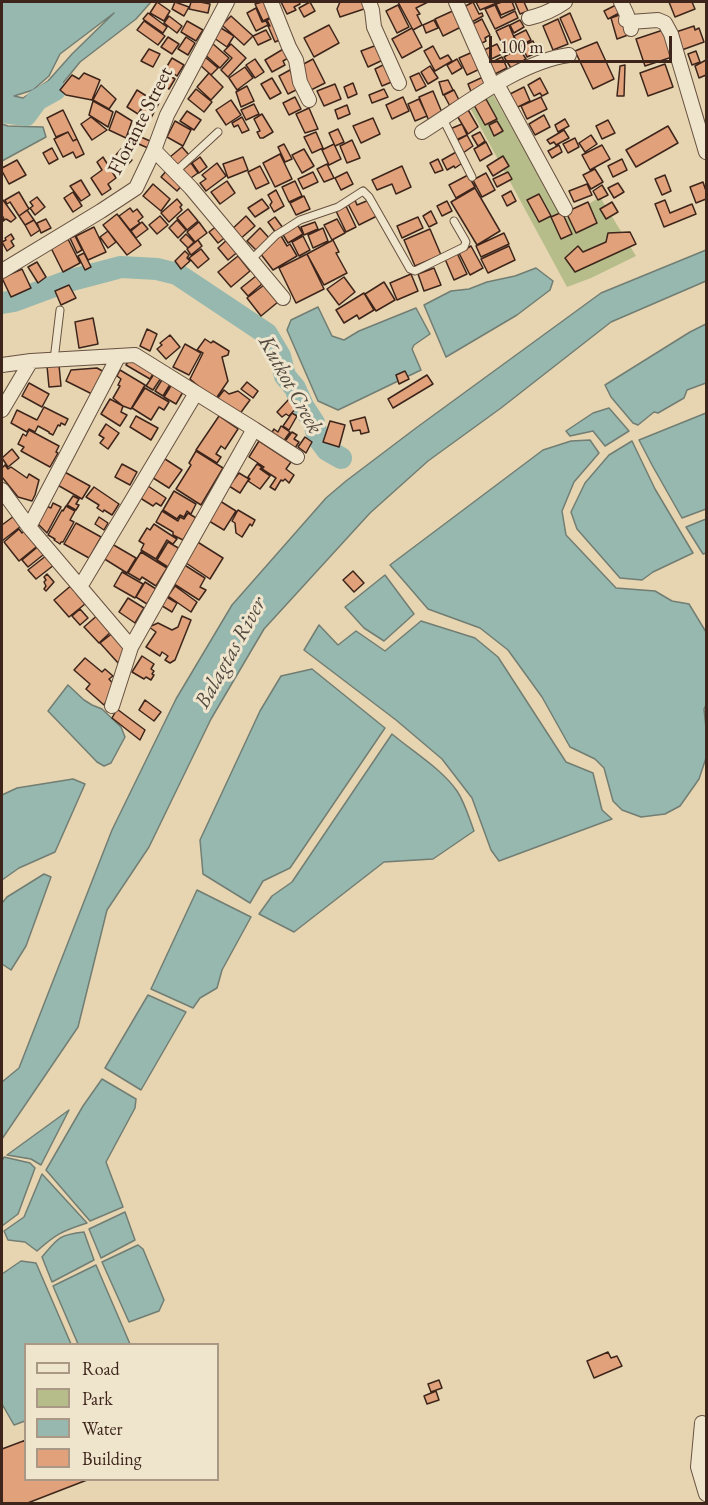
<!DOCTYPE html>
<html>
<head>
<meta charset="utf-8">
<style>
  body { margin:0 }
  #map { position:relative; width:708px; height:1505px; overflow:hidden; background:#e6d5b0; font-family:"EB Garamond",serif }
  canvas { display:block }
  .frame { position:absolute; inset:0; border:3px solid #3d251b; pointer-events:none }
  .legend { position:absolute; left:24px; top:1343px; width:195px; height:138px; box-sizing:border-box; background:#efe4cc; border:2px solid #a89885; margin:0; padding:8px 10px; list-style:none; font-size:18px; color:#3d251b }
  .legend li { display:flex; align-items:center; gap:12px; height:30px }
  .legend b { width:30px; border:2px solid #a89885 }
  .scale { position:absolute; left:489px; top:36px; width:183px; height:27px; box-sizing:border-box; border:3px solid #3d251b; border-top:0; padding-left:8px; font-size:18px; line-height:21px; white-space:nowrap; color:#3d251b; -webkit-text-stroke:4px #efe4cc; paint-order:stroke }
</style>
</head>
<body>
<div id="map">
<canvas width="708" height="1505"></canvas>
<div class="frame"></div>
<ul class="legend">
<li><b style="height:8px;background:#efe4cc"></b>Road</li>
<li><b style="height:16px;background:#b6bd8a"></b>Park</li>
<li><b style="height:16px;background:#96b8ae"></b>Water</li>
<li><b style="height:16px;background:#e1a27b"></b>Building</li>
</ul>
<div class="scale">100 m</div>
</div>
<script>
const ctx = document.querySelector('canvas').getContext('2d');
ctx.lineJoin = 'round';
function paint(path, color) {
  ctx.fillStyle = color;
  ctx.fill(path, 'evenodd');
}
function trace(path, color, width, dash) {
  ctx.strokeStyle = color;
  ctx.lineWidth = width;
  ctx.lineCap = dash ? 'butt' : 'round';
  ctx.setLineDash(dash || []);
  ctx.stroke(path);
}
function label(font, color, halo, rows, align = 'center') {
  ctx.font = font + ' "EB Garamond",serif';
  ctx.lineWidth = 6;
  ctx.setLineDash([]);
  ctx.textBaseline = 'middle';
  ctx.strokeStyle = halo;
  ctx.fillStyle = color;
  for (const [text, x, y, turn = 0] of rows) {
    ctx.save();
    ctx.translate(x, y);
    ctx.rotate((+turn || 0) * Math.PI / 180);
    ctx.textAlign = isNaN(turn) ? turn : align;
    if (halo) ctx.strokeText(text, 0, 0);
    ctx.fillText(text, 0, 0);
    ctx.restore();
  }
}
paint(new Path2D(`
  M491 91 564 219 600 197 636 256 591 278 567 287 468 104Z`), '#b6bd8a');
const water = new Path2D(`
  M2 2H151L136 19 80 62 50 99 27 108 2 102ZM114 13 72 54 48 81 23 98 14 96 33 90 49 76 60 54Z
  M2 124 8 126 43 127 46 137 2 161Z
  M706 250V281L611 322 501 408 428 461 370 513 264 629 211 719 149 847 107 910 78 1027 2 1139V1082L19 1068 112 830 176 699 232 605 326 498 346 481 416 428 601 293Z
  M536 268 553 281 550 290 517 315 446 357 424 305 451 291 469 289 487 282 515 276Z
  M318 307 332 336 344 340 359 331 416 308 430 334 414 345 412 349 421 370 338 410 318 401 287 330 291 320Z
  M706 324V383L687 390 684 398 658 413 654 412 638 425 633 423 611 397 605 385 690 332Z
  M609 408 629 431 605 446 593 431 570 436 566 431 593 413Z
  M706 413V509L682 518 652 465 639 440Z
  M590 440 599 453 574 482 562 511 566 535 616 588 655 591 672 601 689 604 706 632V705L704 709 706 728V758L699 779 680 806 665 814 641 817 622 810 613 801 604 768 595 759 570 747 542 697 508 650 480 628 428 609 390 565 543 450 571 441Z
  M632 441 655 489 693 553 653 572 642 580 620 578 577 529 571 512 585 483 609 455Z
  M706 519V553L703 554 686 527Z
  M385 575 414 614 384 641 364 628 345 607Z
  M421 621 475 638 498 657 566 762 593 773 602 810 612 819 499 861 491 850 472 798 442 759 396 720 304 650 319 625 338 645 356 631 385 651Z
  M312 669 385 728 290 868 263 881 250 903 203 874 200 840 260 711 281 676Z
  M68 685 84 700 92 705 102 709 121 727 125 737 111 763 104 766 97 762 48 711Z
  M392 734C412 751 442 769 457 791 465 803 469 818 474 831L433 859 384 862 294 932 259 914 272 896 292 882Z
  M73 779 85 784 55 852 19 868 2 880V795L17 788Z
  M44 874 51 877 26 946 11 970 2 964V903L7 897Z
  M197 890 251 917 222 970 217 988 200 998 193 1008 151 989Z
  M148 995 186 1012 141 1090 105 1068Z
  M102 1079 136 1099 135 1108 106 1162 123 1207 90 1221 46 1170 83 1106Z
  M69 1110 41 1165 31 1159 7 1155Z
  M4 1157 30 1163 35 1168 18 1214 2 1226V1161Z
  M42 1174 87 1223C62 1231 56 1234 37 1251L25 1242 8 1240 4 1231 24 1217Z
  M125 1212 135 1240 101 1258 89 1229Z
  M84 1232 94 1260 52 1282 42 1257C58 1238 58 1235 84 1232Z
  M138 1245 143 1249 164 1300 159 1311 129 1322 102 1262Z
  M21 1261 36 1263 71 1344H26L25 1421 14 1425 2 1404V1274Z
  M96 1265 130 1344H78L53 1286Z`);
paint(water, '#96b8ae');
trace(water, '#727d73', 1.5);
trace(new Path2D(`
  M2 112 26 115 37 100 55 90
  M2 303 14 301 68 281 121 267 157 269 177 274 267 334 280 356 285 376 295 388 303 406 314 423 318 438 327 450 341 458`), '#96b8ae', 22);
const building = new Path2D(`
  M157 2 170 11 164 21 150 13Z
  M175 2 189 7 184 16 172 9Z
  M191 2H200L210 4 208 13 189 9Z
  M262 2H267L273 16 263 21 255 4Z
  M281 2H299L300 4 294 7 296 10 287 14Z
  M310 2 315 11 304 17 299 8Z
  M340 2H367L370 7 340 17 337 9Z
  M398 2H428L416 8 420 14 417 15 422 25 413 30Z
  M473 2 479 14 482 13 483 16 468 24 460 9Z
  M476 2H499L480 10Z
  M502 2H512L515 9 501 15 496 4Z
  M515 2H524L528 11 520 14Z
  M669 2H692L695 9 675 17Z
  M620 3 623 11 608 19 604 11Z
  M398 5 409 27 397 33 386 11Z
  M495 5 501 18 515 11 518 18 495 29 485 9Z
  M256 8 262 22 266 21 268 25 256 31 247 13Z
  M457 9 465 25 443 36 435 19Z
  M148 13 167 27 163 33 143 19Z
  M570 13 581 39 571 43 560 18Z
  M622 14 628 35 617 39 611 18Z
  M169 16 182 26 177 33 164 23Z
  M231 16 253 36 244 45 222 25Z
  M274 17 284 38 275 42 268 26H270L267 20Z
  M482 19 490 35 485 38 486 41 478 45 469 26Z
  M558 19 568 44 553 50 543 26Z
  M434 20 438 28 426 33 423 25Z
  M520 20 524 27 514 33 510 25Z
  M144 21 165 36 158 45 137 30Z
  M187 21 203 30 196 41 181 32Z
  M329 25 339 43 314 57 304 38Z
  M509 25 518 47 506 52 496 31Z
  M694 26 695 30 699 28 704 42 679 51 673 33Z
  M221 28 234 36 227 47 214 38Z
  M412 28 422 47 402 58 392 39Z
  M266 30 271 39 258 45 253 36Z
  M526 30 531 40 519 46 514 36Z
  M663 30 672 57 645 66 636 39Z
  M168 37 179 44 172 54 161 47Z
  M186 37 195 43 188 55 178 49Z
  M533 41 538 52 527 57 522 46Z
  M597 42 614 79 593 89 575 51Z
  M212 43 229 58 220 68 203 53Z
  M231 44 246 58 228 77 221 70 232 58 224 51Z
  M497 44 502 54 487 61 482 51Z
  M377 45 383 60 368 67 361 51Z
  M433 46 440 59 448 55 452 61 435 71 424 51Z
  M285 48 290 57 283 61 285 65 272 72 265 60Z
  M519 48 526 59 511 68 504 57Z
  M149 49 160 54 153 67 141 61Z
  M475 51 482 68 467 75 459 58Z
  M696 51 700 62 692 65 688 54Z
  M205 57 218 68 211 75 199 64Z
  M502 57 507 68 495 74 490 63Z
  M172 58 184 65 177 76 166 68Z
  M255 59 264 72 255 78 246 65Z
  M313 59 325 83 311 90 298 67Z
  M457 59 462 68 452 74 447 65Z
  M706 60V75L699 78 695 66Z
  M387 63 394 81 382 86 375 69Z
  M665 64 673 87 648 96 640 73Z
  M625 65 624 96H617L620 66Z
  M430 66 438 78 428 84 421 72Z
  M245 67 253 78 237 90 229 78Z
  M290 70 298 89 288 94 279 76Z
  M84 73 100 80 92 100 66 95 60 90 72 75 79 79Z
  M165 73 175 79 169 89 159 83Z
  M209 73 223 87 211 100 197 87Z
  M419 73 426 86 416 91 410 77Z
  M483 77 487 87 472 94 468 84Z
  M272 78 281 93 270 99 261 84Z
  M540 78 548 93 542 96 540 93 534 96 528 85Z
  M448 80 453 90 443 95 439 82Z
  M353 83 357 94 348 98 344 87Z
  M335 84 341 99 324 106 317 91Z
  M101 85 116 99 109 109 93 100Z
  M247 86 254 101 241 107 236 92Z
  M524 87 530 101 516 108 510 94Z
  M196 89 212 102 204 112 188 99Z
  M384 89 388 97 372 103 369 95Z
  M137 90 148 97 138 114 127 107Z
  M454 90 462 106 452 110 444 95Z
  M433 91 443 115 429 121 419 97Z
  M148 97 159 103 151 118 140 112Z
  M295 97 301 109 289 115 283 103Z
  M403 97 409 111 392 119 386 105Z
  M541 97 547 109 527 119 521 106Z
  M419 99 427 116 415 121 408 104Z
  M486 99 497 119 485 125 474 105Z
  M231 100 241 115 226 125 216 110Z
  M93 101 113 112 108 127 89 115Z
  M254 104 259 114 246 120 241 110Z
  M347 105 350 114 338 119 335 110Z
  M309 108 318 129 305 133 296 114Z
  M467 108 478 127 468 134 456 114Z
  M63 110 77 139 73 141 68 132 56 137 47 118Z
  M116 111 132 121 126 138 109 130Z
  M187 111 201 120 194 130 180 121Z
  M262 114 273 132 263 138H260L257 132 260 131 254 119Z
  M544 115 550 127 535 135 529 124Z
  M91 117 107 130 92 140 81 124Z
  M242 117 249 130 242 133 238 125 234 127 232 123Z
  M373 118 380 134 361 143 353 126Z
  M565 119 569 126 558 132 555 125Z
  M608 120 615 133 602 139 596 126Z
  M175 121 191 130 183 146 167 137Z
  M497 121 503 131 494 136 489 125Z
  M462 124 467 135 456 140 450 129Z
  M668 126 678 143 636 167 626 150Z
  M338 129 344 142 335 146 329 133Z
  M564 130 569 138 556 145 554 142 550 144 547 140Z
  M68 132 73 141 77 139 84 154 76 158 73 152 63 157 54 139Z
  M130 132 150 141 148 148 127 139Z
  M316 132 323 148 312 153 304 137Z
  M480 132 485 141 478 146 472 136Z
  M467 135 473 146 463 153 456 141Z
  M591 135 597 144 585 152 579 143Z
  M575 138 579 147 568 153 563 144Z
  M352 140 360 158 347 163 340 146Z
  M486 142 492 154 480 161 474 149Z
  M284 144 292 159 285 162 278 147Z
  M334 144 341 159 329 165 322 150Z
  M559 145 562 152 552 158 548 151Z
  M602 145 610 159 590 170 582 155Z
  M182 147 190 156 178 166 170 157Z
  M52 148 58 159 49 164 43 153Z
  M121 149 132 160 121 172 110 162Z
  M304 149 314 166 302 173 292 155Z
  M458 151 464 162 455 168 454 166 447 170 442 160Z
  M280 154 292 179 275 187 263 163Z
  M503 156 509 166 493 176 487 166Z
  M103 157 116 178 108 184 111 189 102 195 91 178 102 170 97 162Z
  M200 157 207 167 199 173 192 163Z
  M243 157 248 170 228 178 223 164Z
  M438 159 443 170 435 173 430 163Z
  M622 159 627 170 613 177 608 166Z
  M17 160 26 175 9 184 2 171V168Z
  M191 163 198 173 188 180 181 171Z
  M217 163 226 176 206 191 200 183 206 179 202 175Z
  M327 164 334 178 324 182 317 169Z
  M260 166 269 183 256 189 248 172Z
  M402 166 411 187 396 194 392 184 377 190 372 180Z
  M168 169 184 183 177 191 161 177Z
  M595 169 603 182 591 189 583 175Z
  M313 172 318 182 303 189 298 179Z
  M347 172 353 184 341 190 335 178Z
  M508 172 512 179 497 187 493 179Z
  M486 173 495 190 482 197 473 180Z
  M468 175 475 187 456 198 449 185Z
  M665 175 671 191 662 195 655 179Z
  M81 180 90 195 81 201 70 186Z
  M227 181 235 193 220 204 211 192Z
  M295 181 302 196 289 202 282 187Z
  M703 182 706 191V199L696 203 690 187Z
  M618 183 624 192 614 198 608 188Z
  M153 184 170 199 161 211 143 196Z
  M587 184 592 195 574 202 569 191Z
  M602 185 608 195 598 200 593 191Z
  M475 188 500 231 477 245 451 202Z
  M276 190 284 206 274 212 270 205 272 202 268 195Z
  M511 191 516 201 507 206 502 196Z
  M19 192 29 209 19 216 10 202 7 204 5 200Z
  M73 192 82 206 73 212 64 198Z
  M539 194 551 216 539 222 527 200Z
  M304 196 310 209 296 215 290 203Z
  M37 197 45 207 35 215 30 208 33 206 30 202Z
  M177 199 182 205 180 207 182 210 169 222 161 213Z
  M262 199 269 208 255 217 248 208Z
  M2 200H3L16 218 11 222 6 219 2 222 4 219 2 215Z
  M355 200 357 205 369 200 377 216 359 225 348 204Z
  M665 200 670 213 692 204 696 214 664 227 655 204Z
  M447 201 452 211 442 216 437 206Z
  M588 202 597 223 576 233 566 212Z
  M612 202 618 212 606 219 600 209Z
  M346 206 356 227 346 232 336 211Z
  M130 208 133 212 137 209 143 217 138 221 140 223 130 230 119 216Z
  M188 209 198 221 187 230 177 218Z
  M27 210 34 220 25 225 19 216Z
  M431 211 437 223 429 227 423 216Z
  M562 212 572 234 561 239 551 217Z
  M117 214 141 245 127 255 103 225Z
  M160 216 168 225 157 234 149 225Z
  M246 216 255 226 239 240 230 231Z
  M275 217 283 228 276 233 268 222Z
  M418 217 423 228 402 238 397 226Z
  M46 219 51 228 41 233 37 223Z
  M337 219 345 233 332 240 324 225Z
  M34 220 40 230 31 236 25 225Z
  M177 220 186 230 178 238 169 228Z
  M142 222 148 229 136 238 131 231Z
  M199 222 207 233 195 242 187 232Z
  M315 222 318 229 304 235 301 227Z
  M297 224 303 234 288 243 282 233Z
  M218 225 227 236 218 243 209 232Z
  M94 227 106 252 88 260 76 236Z
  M260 228 270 239 257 251 247 241Z
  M323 228 328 241 313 248 308 235Z
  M430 229 441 255 415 266 404 240Z
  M108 231 116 242 108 248 100 237Z
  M630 232 636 244 575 272 565 258 578 246 583 252 606 242 608 233Z
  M504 233 509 244 481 257 476 246Z
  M11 234 14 239 11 241 14 246 7 251 2 242 6 240 5 238Z
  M186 234 194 242 188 248 180 240Z
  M280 234 287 246 290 244 297 256 273 270 260 253Z
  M75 236 82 250 77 253 70 238Z
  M303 236 310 250 299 256 292 242Z
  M229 238 240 250 228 260 218 248Z
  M68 239 80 263 63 272 51 248Z
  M198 240 202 246 191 255 187 249Z
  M333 240 339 252 336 253 347 273 324 285 307 254Z
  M471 246 483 268 470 275 459 253Z
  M509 246 515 260 488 273 481 259Z
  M201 249 209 259 198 268 189 258Z
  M185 251 189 255 187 258 190 261 181 269 175 261Z
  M84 253 91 267 85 270 78 256Z
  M457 253 467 274 454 280 445 259Z
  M307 254 324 289 296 303 279 268Z
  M238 256 250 271 231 287 218 272Z
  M37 262 46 277 38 283 28 267Z
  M434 268 441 285 424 291 418 274Z
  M22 269 31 288 11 297 2 278Z
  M411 274 418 291 397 300 390 283Z
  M256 276 262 284 248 296 241 288Z
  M344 277 355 292 339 305 327 289Z
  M384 282 395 300 376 311 365 294Z
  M69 285 76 298 61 305 55 291Z
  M264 285 278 302 261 316 247 298Z
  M364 293 374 310 359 319 357 315 344 323 336 310Z
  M93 318 98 344 79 348 75 322Z
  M147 329 157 334 150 351 140 346Z
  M170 335 180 347 166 359 157 349 162 345 160 343Z
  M205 339 211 343 213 341 229 351 228 355 222 357 228 381 215 400 190 379 203 353 197 350Z
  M185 344 201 353 189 375 173 367Z
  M132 355 155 370 150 379 126 365Z
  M59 365 61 386 49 387 47 366Z
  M97 368 106 373 96 396 66 381 71 370Z
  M120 370 145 385 131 409 123 406 113 398 120 386 118 385 121 379 117 376Z
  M156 371 163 375 153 390 146 386Z
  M405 371 409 379 399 384 396 375Z
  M165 375 172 381 163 396 155 391Z
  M427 375 433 384 393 408 388 399Z
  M174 381 183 392 176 404 164 397Z
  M247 382 258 391 253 398 241 389Z
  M29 383 49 394 42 407 22 396Z
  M145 388 169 402 164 410 159 407 151 420 132 408Z
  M224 390 229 394 238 391 250 400 239 415 217 399Z
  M290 398 298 406 289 416 286 414 282 417 277 412Z
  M110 399 123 406 121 412 127 415 120 426 101 414Z
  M44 407 68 419 65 425 61 423 60 426 58 425 53 435 49 433V432L38 426 35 432 29 429 27 432 11 423 17 410 37 420Z
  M292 413 297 416 289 430 283 426Z
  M136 416 158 428 151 440 130 427Z
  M219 416 238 429 225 449 221 446 216 454 221 457 217 463 196 450Z
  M365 417 369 432 361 434 360 430 353 431 350 421Z
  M330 421 345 425 339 447 323 442Z
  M106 424 119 433 108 449 100 443 104 438 99 435Z
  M281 426 290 432 283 442 271 434 274 429 278 432Z
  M29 430 59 446 56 452 58 453 50 467 21 451 24 447 18 444 23 434 26 436Z
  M292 432 297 435 294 439 299 442 293 451 283 444Z
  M305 437 312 442 306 453 298 447Z
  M259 441 291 462 286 469 294 475 289 483 285 479 283 481 281 480 275 490 270 487 276 478 262 469 264 467 249 457Z
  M12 449 19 458 8 467 2 458Z
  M196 451 223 468 201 505 176 489 191 465 189 463Z
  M162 457 182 470 169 488 150 476Z
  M122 464 137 472 130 485 115 477Z
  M257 464 262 467 260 469 270 476 260 489 248 481 250 479 248 477Z
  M5 465 8 469 11 467 27 478 29 474 39 480 35 495 32 501 18 497 2 477V468Z
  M61 470 90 486 82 499 54 483Z
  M239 473 249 479 240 493 229 486Z
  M145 484 166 498 161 506 156 503 153 506 137 496Z
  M94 487 119 504 112 515 104 510 103 512 97 508 99 505 86 497Z
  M174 491 196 504 191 514 187 511 184 517 180 515 177 519 163 510Z
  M73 496 79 499 76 504 79 505 76 510 67 505Z
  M220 501 236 511 224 530 209 521Z
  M53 503 61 507 47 533 35 521 44 505 51 508Z
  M66 506 75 511 70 520 74 522 63 542H61L60 544 54 540 55 539 48 535 62 510 63 511Z
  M238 510 255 520 252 526 250 524 242 537 236 533 235 523 232 521Z
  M162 511 178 521 180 517 184 519 188 513 196 518 183 540 173 535V532L156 522Z
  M18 513 25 523 2 541V525Z
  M99 517 108 523 104 530 95 524Z
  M76 523 101 537 89 558 64 544Z
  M154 524 177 539 173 544 167 540 156 559 141 550 144 544 139 541 147 528 150 530Z
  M28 528 41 543 19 561 4 542 19 529 22 533Z
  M196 541 223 558 210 579 183 561Z
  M168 542 180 549 168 567 157 560Z
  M41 544 48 551 28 567 22 560Z
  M112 544 136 558 127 573 103 558Z
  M141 552 167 568 156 586 142 577 140 580 128 573Z
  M47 555 54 565 36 579 28 570Z
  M183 564 205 578 200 587 206 590 199 600 171 582Z
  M353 571 364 583 354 592 343 580Z
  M122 572 143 584 135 598 114 586Z
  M47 574 54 582 46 591 44 589 46 586 44 582 46 580 44 577Z
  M145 582 156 589 147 604 136 597Z
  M73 584 79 590 76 593 85 604 69 617 54 600Z
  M175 586 197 602 191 612 168 596Z
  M165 596 177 603 172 612 159 604Z
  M128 598 144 608 135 623 119 612Z
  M80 609 88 618 80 625 72 616Z
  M100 613 113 630 99 643 84 627Z
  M182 616 191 620 175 660 170 663 165 660 168 656 162 652 160 656 146 647 156 632 149 627 158 623 172 630 178 627Z
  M114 632 128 647 119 664 100 643Z
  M142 656 154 664 151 669 154 671 152 674 154 675 151 680 146 677 144 679 132 672Z
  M85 658 102 672 105 669 113 676 109 679 116 687 104 705 86 689 90 684 74 670Z
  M145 700 161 712 154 721 139 710Z
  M117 709 145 730 140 740 112 718Z
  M608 1352 611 1358 617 1356 622 1366 594 1378 587 1361Z
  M439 1380 442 1388 431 1392 428 1384Z
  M436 1391 439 1400 427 1404 424 1396Z
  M26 1440V1480H87L25 1504H2V1449Z`);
paint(building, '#e1a27b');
trace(building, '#3d251b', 1.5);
const lane = new Path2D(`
  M443 119 472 177
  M175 172 218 132
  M251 260 276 235 286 229 300 220 338 207 363 191 369 197 410 269 415 271 464 247 466 242 465 240 454 221
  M54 360 60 310`);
const street = new Path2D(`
  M271 2 289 47 296 60 300 82 309 100
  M369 2 372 10 374 27 399 83
  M456 2 493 86
  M621 2 627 15 626 20 630 22 631 29
  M529 18C542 15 555 9 565 2
  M630 22 658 20 665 23 671 34 706 152
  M497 84 565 209
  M422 132C464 106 518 62 569 55
  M154 150 191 188 283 298
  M2 271 101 211 136 188 154 150 167 115 227 2
  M2 365 31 361 135 355 254 429 131 647 29 527 2 490
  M2 410 31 361
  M254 429 297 457
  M29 527 118 357
  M80 587 196 393
  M112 706 131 647
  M702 1423 698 1467 706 1494`);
trace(lane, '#675140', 9);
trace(street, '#675140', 16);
trace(lane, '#efe4cc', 7);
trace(street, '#efe4cc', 14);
label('21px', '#3d251b', '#efe4cc', [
  ["Florante Street",141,121,-63]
]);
label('italic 22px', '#534a40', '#efe4cc', [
  ["Kutkot Creek",290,385,61],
  ["Balagtas River",231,653,-61]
]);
</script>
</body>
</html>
